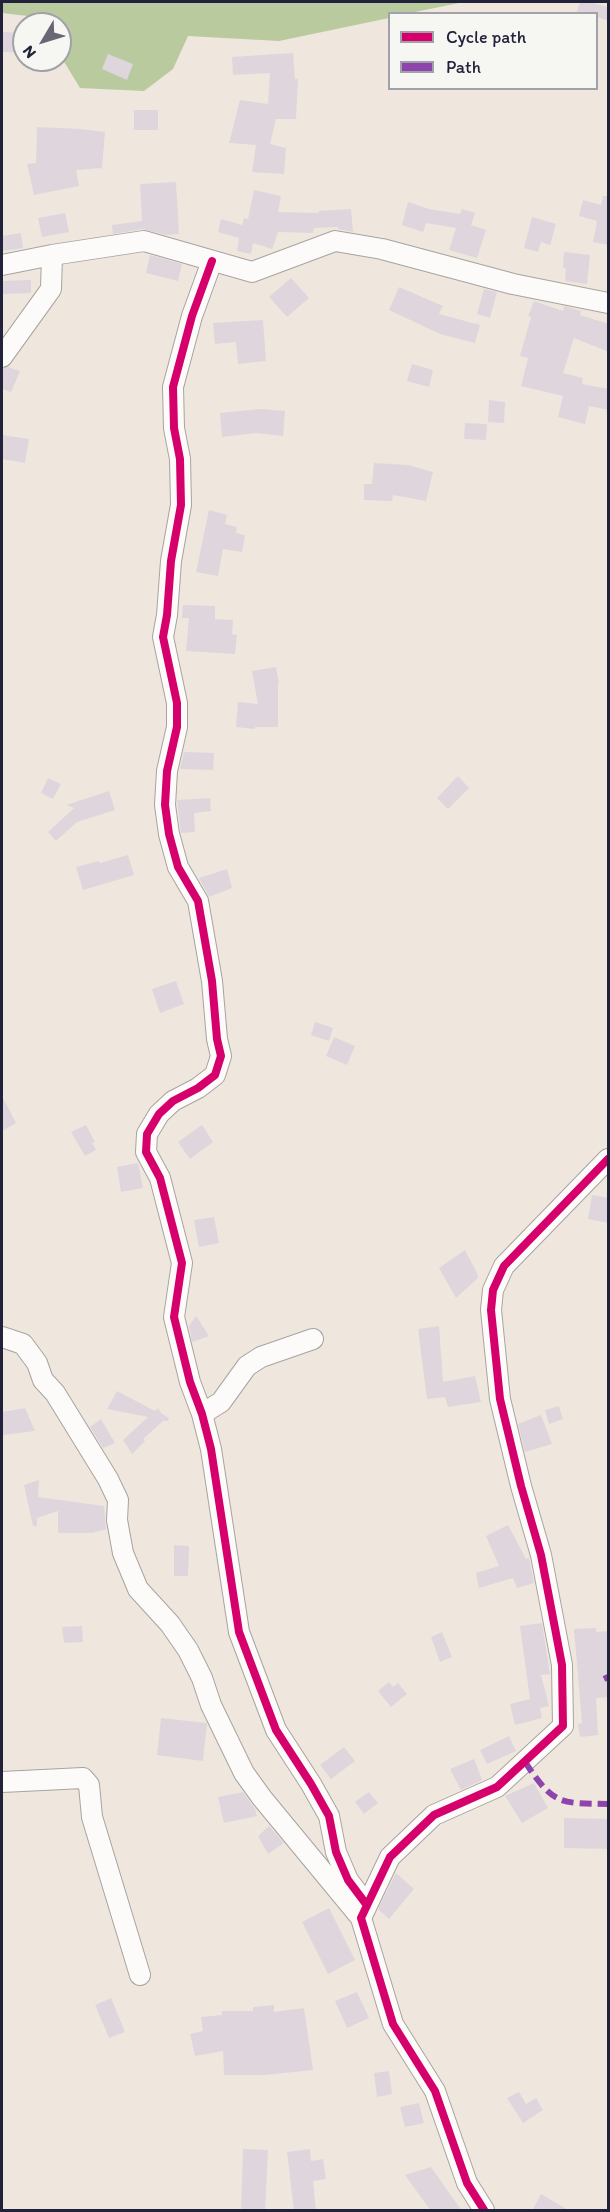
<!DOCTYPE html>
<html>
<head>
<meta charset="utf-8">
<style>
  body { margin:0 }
  #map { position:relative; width:610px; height:2212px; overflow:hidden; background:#efe7de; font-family:Itim,sans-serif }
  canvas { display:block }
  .frame { position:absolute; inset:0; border:3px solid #22223b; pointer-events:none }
  .legend { position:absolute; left:388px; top:12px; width:210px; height:78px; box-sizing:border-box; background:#f6f6f2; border:2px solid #a1a1a9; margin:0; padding:8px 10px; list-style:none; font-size:18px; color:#22223b }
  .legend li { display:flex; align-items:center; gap:12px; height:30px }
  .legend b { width:30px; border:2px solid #a1a1a9 }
  .north { position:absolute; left:12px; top:12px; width:60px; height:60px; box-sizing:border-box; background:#f6f6f2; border:2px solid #a1a1a9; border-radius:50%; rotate:232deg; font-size:16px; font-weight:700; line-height:24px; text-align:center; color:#22223b }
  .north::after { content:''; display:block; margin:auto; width:21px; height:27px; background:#6a6774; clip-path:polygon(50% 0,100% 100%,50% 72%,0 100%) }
</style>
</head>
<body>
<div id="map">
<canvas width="610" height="2212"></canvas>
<div class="frame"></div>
<ul class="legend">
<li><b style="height:8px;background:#d6006c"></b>Cycle path</li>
<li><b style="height:8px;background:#8e44ad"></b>Path</li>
</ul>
<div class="north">N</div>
</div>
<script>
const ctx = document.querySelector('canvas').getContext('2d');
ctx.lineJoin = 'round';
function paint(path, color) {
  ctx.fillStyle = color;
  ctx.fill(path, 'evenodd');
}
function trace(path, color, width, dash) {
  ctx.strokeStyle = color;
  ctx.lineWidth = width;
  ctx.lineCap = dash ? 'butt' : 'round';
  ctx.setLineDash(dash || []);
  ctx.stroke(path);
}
paint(new Path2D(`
  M2 2H464L410 13 390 14 389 18 279 41 188 36 173 69 144 91 80 88 60 55V24H40L36 17 2 13Z`), '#b8ca9e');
paint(new Path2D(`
  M580 2H591L609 8V21L597 17V14H576Z
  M2 32 24 33V53L2 52Z
  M293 53 295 79H298L296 119H276L270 144 286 148 284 174 252 172 256 145 229 143 240 100 268 104 270 73 233 75 232 57Z
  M108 54 133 64 127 80 102 69Z
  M134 110H158V130H134Z
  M37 127 81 129 105 132 102 168 76 170 79 186 34 195 27 164 36 163Z
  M176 182 179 234 166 235 143 229 113 234 112 225 142 221 140 184Z
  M254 190 281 196 278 212 319 213 318 211 351 209 353 232 338 229V227L314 228 313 233 278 232 272 249 253 243 251 254 237 251 239 238 218 232 221 219 242 225 244 218 248 219Z
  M603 196H609V245L593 242 597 221 579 216 583 200 601 205Z
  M408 202 429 209 460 214 462 209 475 213 471 225 486 230 477 258 449 250 456 228 426 223 423 232 402 225Z
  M65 213 69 232 42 237 38 218Z
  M532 217 556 224 550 245 541 242 538 252 524 248Z
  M21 233 23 248 2 251V236Z
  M564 252 590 255 587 284 565 281 566 268H563Z
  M150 255 182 264 178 281 146 273Z
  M291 278 309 298 287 317 269 297Z
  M31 280V293L2 294V281Z
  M399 287 443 306 439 314 480 325 475 343 440 334 389 310Z
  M484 289 497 292 490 318 477 314Z
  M534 301 563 311 564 306 581 311 580 315 609 324V352L574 338 563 373 583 378 582 384 609 389V410L589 406 585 424 558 417 563 396 521 386 528 358 520 356 531 317 528 316Z
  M263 320 266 361 238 364 236 342 215 344 213 323Z
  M412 364 433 370 429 387 407 381Z
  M8 367 20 371 11 392 2 389V369Z
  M489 400 505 402 504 423 488 422Z
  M260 409 285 411 283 436 257 433 222 437 220 413Z
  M465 423 487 424 486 440 464 439Z
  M2 435 29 439 25 463 2 459Z
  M374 463 408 465 433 472 426 501 393 495 392 501 364 500V484H372Z
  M209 510 227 515 225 524 237 527 236 533 245 535 242 552 223 549 218 576 196 572Z
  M183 605 215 606V619L233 620 232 634 237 635 235 654 186 651 189 618H182Z
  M276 667 279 684H278V727H255V729L236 727 238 702 258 704 252 671Z
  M184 752 214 753 213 770 180 769Z
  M458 776 469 788 448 809 437 798Z
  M48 778 61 784 53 799 41 793Z
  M109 791 115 810 77 822 56 841 48 832 74 808 66 805Z
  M210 798 211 811 194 813 195 832 181 833 177 800Z
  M128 855 134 875 83 890 76 867 99 861 100 863Z
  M227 869 232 888 209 897 199 878Z
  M176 981 184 1004 160 1013 152 989Z
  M315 1022 333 1028 329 1041 311 1035Z
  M334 1037 355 1046 347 1065 326 1056Z
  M2 1096 16 1123 2 1131Z
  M86 1125 95 1142 92 1143 96 1150 85 1156 71 1132Z
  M202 1125 213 1142 190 1159 178 1142Z
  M138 1163 143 1188 121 1192 117 1167Z
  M592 1195 609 1198V1223L588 1219Z
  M214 1217 219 1243 199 1247 194 1220Z
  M465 1250 477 1273 478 1278 456 1298 439 1268Z
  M196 1316 209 1336 192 1342 189 1326Z
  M439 1326 443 1382 475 1376 481 1402 448 1407 445 1397 427 1399 418 1329Z
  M117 1391 155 1411 158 1408 162 1414 169 1418 168 1421H163L143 1439 145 1441 132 1454 123 1440 148 1417 107 1409Z
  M559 1406 563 1419 549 1424 545 1410Z
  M25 1408 35 1431 2 1435V1412Z
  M541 1415 552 1444 525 1452 518 1424Z
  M101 1419 115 1443 103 1448 90 1427Z
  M39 1480 38 1497 104 1506 106 1529 92 1533H58V1511L37 1518V1526H33L24 1485Z
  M508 1525 526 1559 529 1558 534 1583 517 1588 513 1578 479 1588 476 1573 499 1566 486 1536Z
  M174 1545 189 1546 188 1576H174Z
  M542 1623 550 1674 541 1675 549 1706 540 1708 542 1718 515 1725 510 1704 530 1699 520 1626Z
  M82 1626 83 1642 64 1643 62 1627Z
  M596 1628V1632L609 1631V1664H607L609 1697 596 1698 598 1735 580 1737 578 1724 582 1723 574 1629Z
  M442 1632 452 1657 440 1662 431 1637Z
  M389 1682 393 1687 398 1683 407 1694 391 1707 378 1691Z
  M161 1718 207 1723 203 1761 157 1755Z
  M509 1736 516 1751 487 1764 480 1750Z
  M344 1747 355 1761 331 1779 320 1765Z
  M474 1759 482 1780 461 1790 450 1769Z
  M534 1783 548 1808 522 1823 505 1796Z
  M243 1792 255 1809 257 1816 224 1823 218 1797Z
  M369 1792 378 1803 364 1814 355 1802Z
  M564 1818 609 1819V1849L564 1848Z
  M269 1826 284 1843 268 1854 258 1836Z
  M396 1873 414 1889 389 1919 378 1909Z
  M329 1908 355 1960 328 1974 302 1922Z
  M357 1992 369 2018 347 2028 335 2001Z
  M111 1998 125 2032 109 2038 95 2005Z
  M274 2005V2012L304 2008 313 2070 264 2075H224L223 2051 195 2056 190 2034 203 2031 201 2017 222 2015V2011H253V2007Z
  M389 2071 392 2094 377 2097 374 2073Z
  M519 2092 526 2104 536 2098 543 2110 523 2123 507 2098Z
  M419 2103 424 2123 405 2127 400 2107Z
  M243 2149 268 2150 265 2211H241Z
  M310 2149 311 2161 323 2159 326 2179 313 2181 316 2211H294L287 2152Z
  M431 2167 462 2211H431L405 2175Z
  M541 2194 570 2211H532Z`), '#ded6dc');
const minor = new Path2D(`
  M212 261 192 316 173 387 174 428 180 459 181 505 171 561 167 615 163 637 177 703V727L167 771 165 805 169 834 178 867 198 901 212 981 217 1039 221 1056 215 1075 198 1088 173 1101 159 1114 147 1134 146 1152 160 1178 182 1263 174 1317 190 1382 202 1414 211 1449 239 1632 276 1730 311 1784 329 1816 336 1852 348 1880 366 1904
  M2 265 52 255 144 241 252 272 335 241 382 249 513 284 608 303
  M2 357 51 289 52 255
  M2 1337 23 1344 37 1363 43 1380 55 1393 108 1479 118 1500 117 1520 123 1553 138 1589 170 1624 188 1650 202 1678 211 1705 244 1773 262 1798 361 1918
  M202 1414 221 1402 247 1366 261 1357 313 1339
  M2 1782 83 1778 89 1785 92 1817 140 1975
  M484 2210 467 2183 435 2091 393 2024 361 1918 390 1857 434 1815 497 1787 563 1726 562 1665 541 1555 521 1486 500 1399 491 1310 493 1290 504 1266 608 1159`);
trace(minor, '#a7a3a0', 22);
trace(minor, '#fdfbfa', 20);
trace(new Path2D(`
  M604 1679 608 1677
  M525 1762C554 1805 558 1803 608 1804`), '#8e44ad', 6, [12, 6]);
trace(new Path2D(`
  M212 261 192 316 173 387 174 428 180 459 181 505 171 561 167 615 163 637 177 703V727L167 771 165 805 169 834 178 867 198 901 212 981 217 1039 221 1056 215 1075 198 1088 173 1101 159 1114 147 1134 146 1152 160 1178 182 1263 174 1317 190 1382 202 1414 211 1449 239 1632 276 1730 311 1784 329 1816 336 1852 348 1880 366 1904
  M484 2210 467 2183 435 2091 393 2024 361 1918 390 1857 434 1815 497 1787 563 1726 562 1665 541 1555 521 1486 500 1399 491 1310 493 1290 504 1266 608 1159`), '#d6006c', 8);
</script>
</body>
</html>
